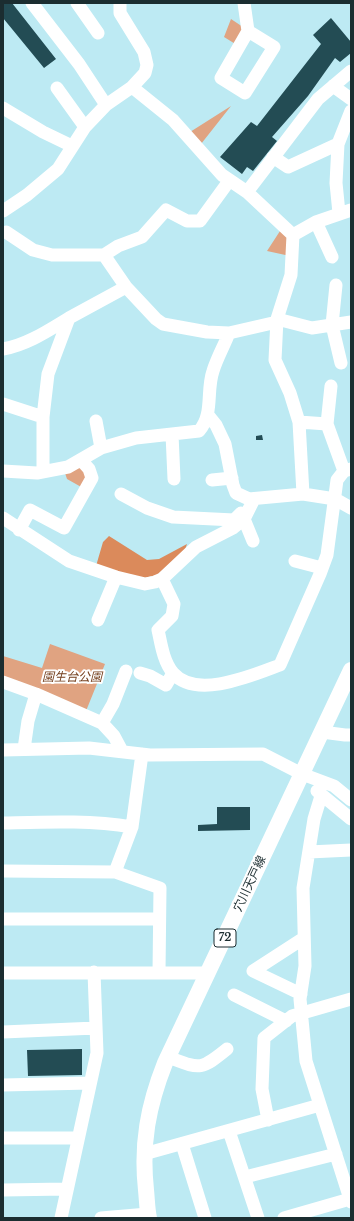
<!DOCTYPE html>
<html>
<head>
<meta charset="utf-8">
<style>
  body { margin:0 }
  #map { position:relative; width:354px; height:1221px; overflow:hidden; background:#bdeaf3; font-family:"Libre Baskerville",serif }
  canvas { display:block }
  .frame { position:absolute; inset:0; border:4px solid #1b2d30; pointer-events:none }
</style>
</head>
<body>
<div id="map">
<canvas width="354" height="1221"></canvas>
<div class="frame"></div>
</div>
<script>
const ctx = document.querySelector('canvas').getContext('2d');
ctx.lineJoin = 'round';
function paint(path, color) {
  ctx.fillStyle = color;
  ctx.fill(path, 'evenodd');
}
function trace(path, color, width, dash) {
  ctx.strokeStyle = color;
  ctx.lineWidth = width;
  ctx.lineCap = dash ? 'butt' : 'round';
  ctx.setLineDash(dash || []);
  ctx.stroke(path);
}
function label(font, color, halo, rows, align = 'center') {
  ctx.font = font + ' "Libre Baskerville","Noto Sans JP",serif';
  ctx.lineWidth = 4;
  ctx.setLineDash([]);
  ctx.textBaseline = 'middle';
  ctx.strokeStyle = halo;
  ctx.fillStyle = color;
  for (const [text, x, y, turn = 0] of rows) {
    ctx.save();
    ctx.translate(x, y);
    ctx.rotate((+turn || 0) * Math.PI / 180);
    ctx.textAlign = isNaN(turn) ? turn : align;
    if (halo) ctx.strokeText(text, 0, 0);
    ctx.fillText(text, 0, 0);
    ctx.restore();
  }
}
paint(new Path2D(`
  M231 19 246 29 237 45 224 37Z
  M231 106 201 144 190 132Z
  M280 231 291 241 290 256 267 251Z
  M81 467 86 473 83 488 67 479 65 473Z
  M50 644 105 664 86 711 3 680V656L42 668Z`), '#e0a381');
paint(new Path2D(`
  M109 536 147 560 159 559 187 544 185 550 157 575 140 579 96 566 103 542Z`), '#db8a5b');
paint(new Path2D(`
  M3 3H12L56 59 44 68 3 18Z
  M331 18 351 42V53L340 62 335 58 308 96 272 137 277 141 253 171 247 167 242 174 220 157 251 122 257 126 321 44 313 35Z
  M262 435 263 440H256V436Z
  M217 807H250V830L198 831V825L217 824Z
  M82 1049V1075L28 1076 27 1050Z`), '#234c54');
trace(new Path2D(`
  M32 3 79 64 106 105
  M77 3 98 33
  M244 3 248 31 221 78 245 93 274 47 248 31
  M333 86 351 99
  M132 87 173 120 222 175 247 192 293 235 316 222 351 210
  M57 88 85 127
  M3 108 43 132 72 146
  M273 157 288 167 338 144
  M247 192 318 99 351 71
  M3 211 27 195 58 169 85 127 106 105 132 87 145 73 147 65 144 52 120 13V3
  M339 213 336 183 338 144 351 111
  M316 222 332 257
  M6 232 33 250 52 255H104L118 246 142 237 166 210 187 221H200L229 181
  M293 235 291 275 277 319 275 360 290 393 299 422 303 494
  M104 255 126 287 156 319 163 324 207 332 229 333 277 322
  M336 285 332 325 341 363
  M277 319 312 328 351 322
  M3 349C27 345 49 330 69 318
  M331 386 327 424 344 471
  M3 404 43 417
  M208 415 216 425 225 444 233 485 236 493 249 499 303 494 335 499 351 508
  M96 421 101 448
  M299 422 327 424
  M172 434 174 479
  M3 471 37 473 68 467 101 448 136 438 199 431C214 414 206 391 213 371 217 358 224 346 229 333
  M43 472V417L48 374 69 318 126 287
  M212 480 232 478
  M121 494 147 508 173 517 234 520 241 513
  M3 518 69 561 116 577 145 584 155 582 162 579 196 547 233 528 244 519 254 499
  M244 519 253 541
  M19 530 30 510 64 528 92 478 89 469 81 460
  M295 561 322 568
  M162 579 174 604 172 616 158 630C161 643 163 661 173 673 196 700 253 675 280 665L320 574 327 555 337 480 344 471 351 469
  M98 620 116 577
  M140 673 150 676 166 685 173 673
  M3 682 36 694 102 723 114 736 122 751
  M102 723 113 704 126 671
  M322 732 345 735H351
  M24 749 28 721 36 694
  M3 750 89 748 150 755 263 754 302 774 334 786 351 800
  M317 791 351 819
  M321 796 314 819 303 888 305 966 300 999 306 1061 351 1202
  M3 823C46 822 89 820 132 827
  M309 852 351 850
  M3 871 115 872 160 888 159 972
  M115 872 132 827 142 754
  M3 919H159
  M3 973H208
  M301 994 253 971 304 938
  M234 995 286 1021
  M3 1032 96 1028
  M168 1057C200 1069 200 1071 227 1049
  M3 1085 90 1083
  M268 1120 262 1089 264 1038 292 1016 351 999
  M229 1131 258 1218
  M3 1138H78
  M182 1144 205 1218
  M144 1154 320 1105
  M245 1177 336 1154
  M3 1190 66 1189
  M61 1218 97 1053 94 972
  M101 1218 148 1214
  M284 1218 350 1199`), '#fff', 13);
trace(new Path2D(`
  M149 1218C147 1209 147 1199 146 1190 141 1144 148 1106 165 1063L351 670`), '#fff', 16);
for (const [x, y, w] of [
  [225,938,22]
]) {
  const box = new Path2D();
  box.roundRect(x - w / 2, y - 9, w, 18, 3);
  ctx.fillStyle = '#fff';
  ctx.fill(box);
  trace(box, '#1b2d30', 1);
}
label('bold 11px', '#1b2d30', null, [
  ["72",225,938]
]);
label('italic 12px', '#76401f', '#fff', [
  ["園生台公園",72,678]
]);
label('12px', '#1b2d30', '#fff', [
  ["穴川天戸線",250,884,-65]
]);
</script>
</body>
</html>
